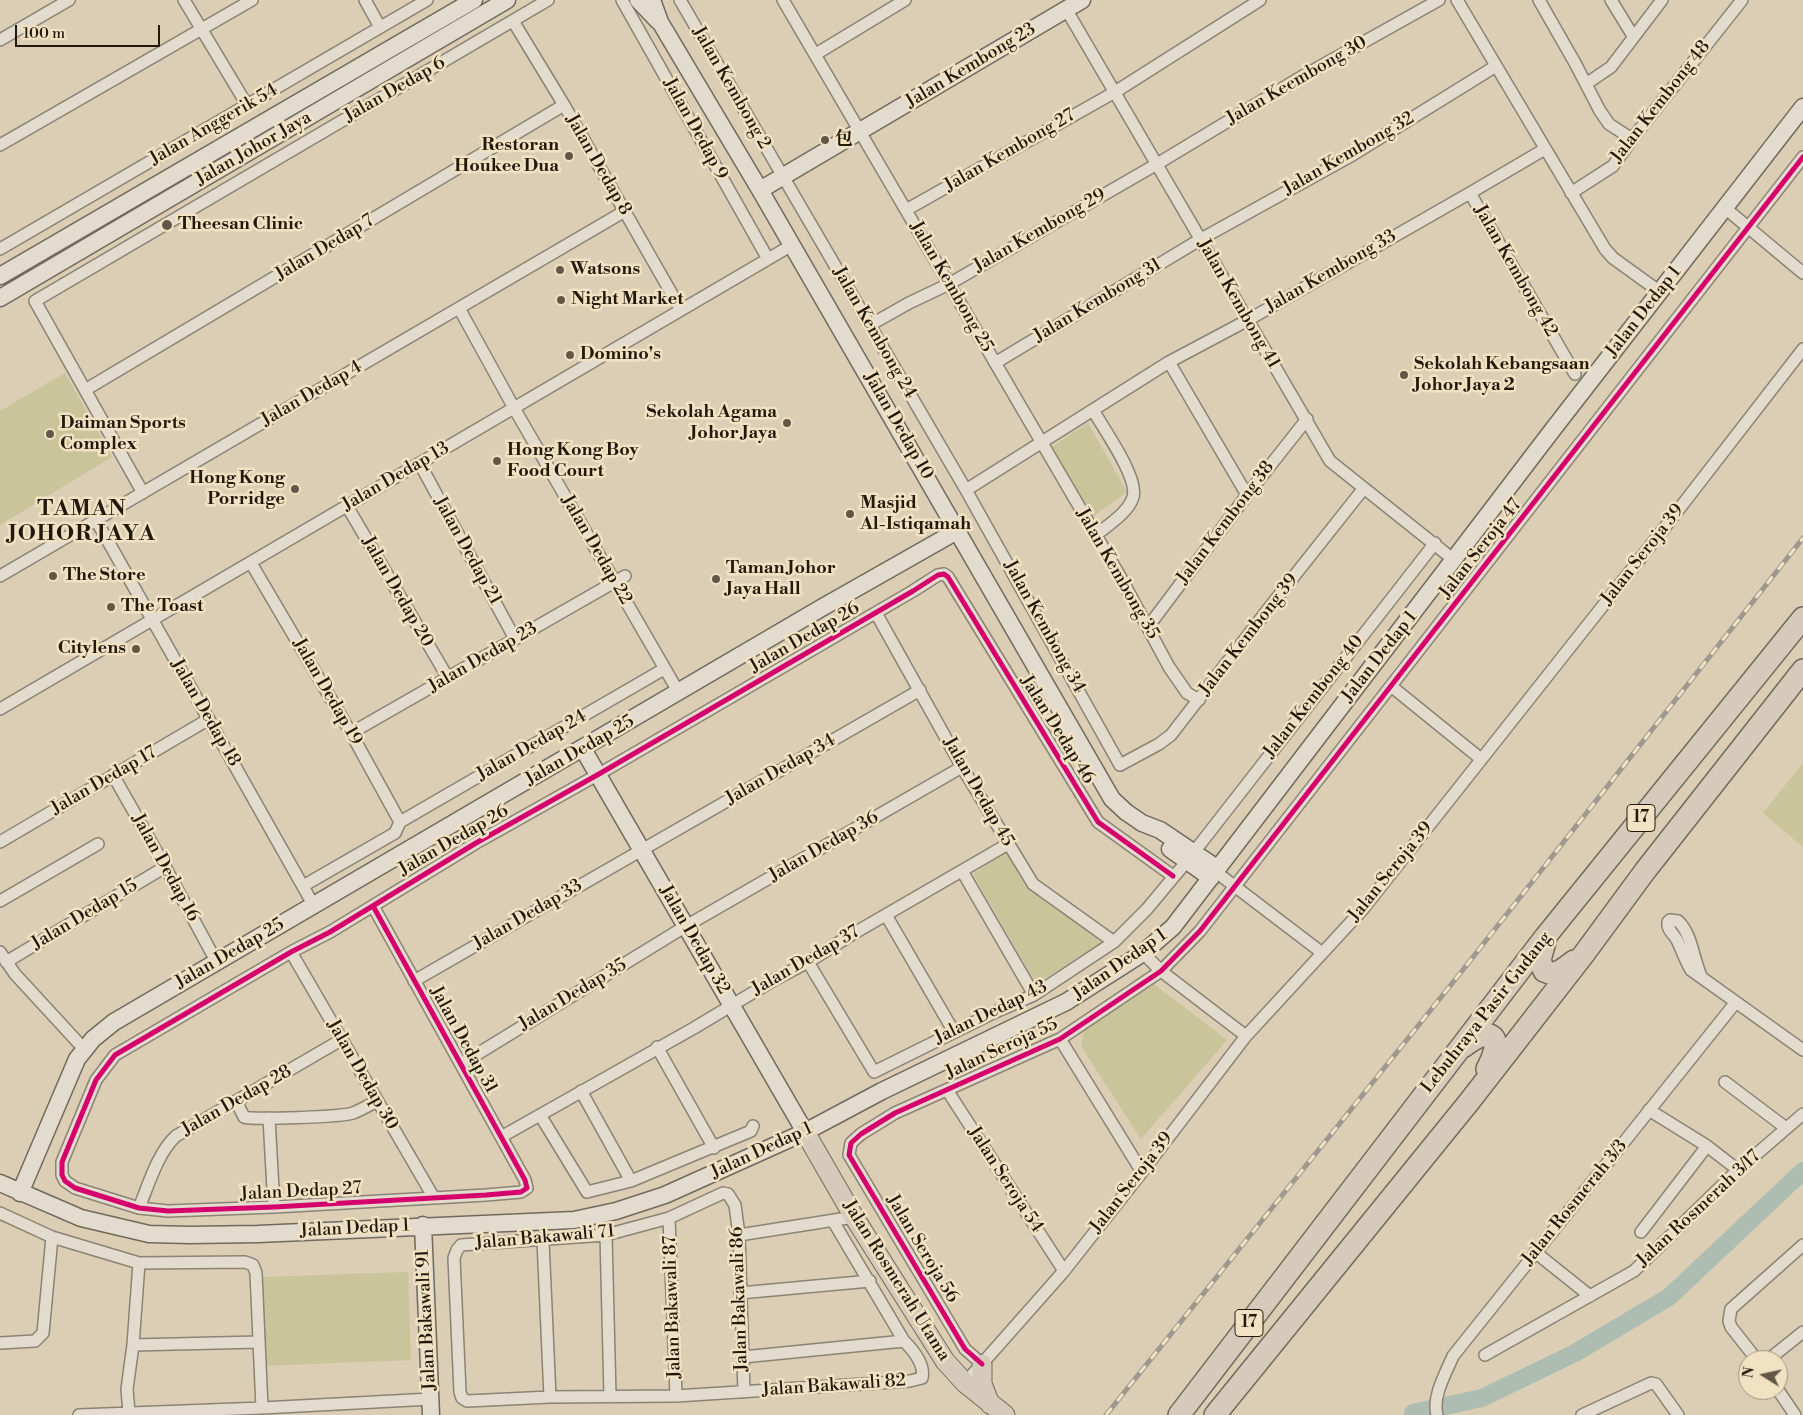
<!DOCTYPE html>
<html>
<head>
<meta charset="utf-8">
<style>
  body { margin:0 }
  #map { position:relative; width:1803px; height:1415px; overflow:hidden; background:#dbceb4; font-family:"Libre Bodoni",serif }
  canvas { display:block }
  .north { position:absolute; left:1738px; top:1350px; width:50px; height:50px; box-sizing:border-box; background:#f2e2c4; border:1px solid #9f927b; border-radius:50%; rotate:280deg; font-size:14px; font-weight:700; line-height:20px; text-align:center; color:#22190d }
  .north::after { content:''; display:block; margin:auto; width:18px; height:22px; background:#635847; clip-path:polygon(50% 0,100% 100%,50% 72%,0 100%) }
  .scale { position:absolute; left:15px; top:25px; width:145px; height:22px; box-sizing:border-box; border:2px solid #22190d; border-top:0; padding-left:6px; font-size:15px; line-height:18px; white-space:nowrap; color:#22190d; -webkit-text-stroke:4px #f2e2c4; paint-order:stroke }
</style>
</head>
<body>
<div id="map">
<canvas width="1803" height="1415"></canvas>
<div class="north">N</div>
<div class="scale">100 m</div>
</div>
<script>
const ctx = document.querySelector('canvas').getContext('2d');
ctx.lineJoin = 'round';
function paint(path, color) {
  ctx.fillStyle = color;
  ctx.fill(path, 'evenodd');
}
function trace(path, color, width, dash) {
  ctx.strokeStyle = color;
  ctx.lineWidth = width;
  ctx.lineCap = dash ? 'butt' : 'round';
  ctx.setLineDash(dash || []);
  ctx.stroke(path);
}
function label(font, color, halo, rows, align = 'center') {
  ctx.font = font + ' "Libre Bodoni","Noto Serif SC",serif';
  ctx.lineWidth = 5;
  ctx.setLineDash([]);
  ctx.textBaseline = 'middle';
  ctx.strokeStyle = halo;
  ctx.fillStyle = color;
  for (const [text, x, y, turn = 0] of rows) {
    ctx.save();
    ctx.translate(x, y);
    ctx.rotate((+turn || 0) * Math.PI / 180);
    ctx.textAlign = isNaN(turn) ? turn : align;
    if (halo) ctx.strokeText(text, 0, 0);
    ctx.fillText(text, 0, 0);
    ctx.restore();
  }
}
paint(new Path2D(`
  M65 373 112 457 0 525V411Z
  M1088 423 1127 492 1092 517 1052 447Z
  M1803 763V847L1763 813Z
  M1006 852 1025 886 1102 942 1036 984 973 874Z
  M1154 984 1227 1040 1141 1139 1081 1046 1084 1030Z
  M408 1272 411 1360 264 1366 261 1277Z`), '#c9c49a');
trace(new Path2D(`
  M1413 1415V1413L1482 1398 1575 1353 1669 1297 1803 1171`), '#aebdb1', 18);
const street = new Path2D(`
  M184 0 247 105
  M365 0 380 27
  M622 0 768 259
  M680 0 966 490 1120 765 1159 744 1171 735 1276 599 1364 488
  M783 0 1121 578 1169 667 1187 693 1199 700
  M1457 0 1605 249 1613 258 1660 292
  M1539 0 1575 63 1600 111 1609 124 1632 139
  M1611 0 1633 36
  M1066 9 1330 461 1454 560
  M513 21 564 105 681 310
  M0 40 69 0
  M816 54 905 0
  M1586 84 1611 67 1662 0
  M0 145 252 0
  M1470 193 1575 374
  M1571 193 1613 166 1632 139 1742 0
  M1725 208 1803 273
  M906 210 1115 92 1260 0
  M0 249 427 0
  M459 308 514 408 679 693
  M870 325 909 303 949 284 1157 164 1303 76 1439 0
  M1169 362 1247 495
  M995 363 1201 239 1349 157 1496 66
  M85 390 564 105
  M1093 410C1103 428 1139 478 1133 497 1129 512 1108 525 1096 535
  M420 464 515 639
  M966 490 1169 362 1248 320 1470 193 1545 149
  M143 493 35 301 548 0
  M347 506 448 678
  M96 520 314 906
  M251 563 351 733 400 822
  M0 576 625 211
  M876 613 962 767 1033 884 1114 942
  M1148 627 1247 495 1307 419
  M1391 686 1481 759
  M0 709 792 245
  M351 733 625 576
  M113 775 163 863 216 961
  M400 822 664 669
  M0 842 209 719
  M1194 852 1435 543
  M962 871 1034 995
  M1216 872 1321 952
  M303 886 395 833 400 822
  M0 901 98 844
  M373 906 525 1180 527 1188 521 1192 486 1195 274 1207 168 1211 139 1208 75 1188 65 1181 62 1175V1162L96 1080 115 1055 291 952 330 932 476 843 599 774 913 591 938 575 944 574 948 577 1098 822 1173 876
  M886 915 954 1032
  M0 952 15 974 84 1049
  M291 952 434 1198
  M1143 953 1161 971 1246 1036
  M6 962 165 867
  M808 962 874 1072 993 1013 1034 995 1114 942 1147 909 1187 861
  M1701 976C1693 958 1692 934 1678 921L1670 920 1668 922C1667 930 1673 933 1677 940 1682 950 1685 960 1691 970L1803 1050
  M414 981 920 690
  M1060 1039 1142 1172
  M657 1047 714 1148
  M461 1064 686 926 962 767
  M1725 1082 1786 1128
  M947 1090 1064 1271
  M581 1091 631 1181
  M236 1101 244 1117C253 1120 342 1117 353 1113 361 1110 369 1105 377 1101
  M1649 1110 1707 1146 1738 1170
  M540 1115 587 1192 631 1181 751 1131 753 1126
  M269 1118 274 1207
  M501 1137 694 1028 774 980 808 962 851 935 1008 844
  M139 1208C148 1186 158 1152 176 1136L341 1040
  M0 1213 52 1237 139 1263 245 1262 253 1265 256 1273 262 1408
  M669 1218 676 1396
  M1641 1232 1707 1146
  M606 1235 610 1396
  M739 1235 854 1217
  M543 1241 550 1397
  M1535 1252 1590 1296
  M740 1293 870 1281
  M0 1343 35 1341 43 1333 52 1237
  M133 1345 259 1342
  M1485 1355 1634 1271 1738 1170 1803 1114
  M743 1357 904 1341
  M1757 1360 1731 1327 1729 1321 1731 1309 1803 1245
  M1768 1360 1803 1332
  M982 1364 965 1349 849 1155 851 1143 861 1134 895 1113 1060 1039 1161 971 1200 931 1803 157
  M965 1383 1064 1271 1142 1172 1246 1036 1363 909 1662 531 1803 349
  M1778 1390 1795 1415
  M744 1392 739 1235 735 1205 728 1194 723 1193 669 1218 606 1235 461 1245 457 1250 454 1258 460 1392 462 1398 467 1401 550 1397 676 1396 910 1381 922 1378C925 1365 913 1350 904 1341L833 1221
  M129 1413 127 1389 133 1345 139 1263
  M79 1415 262 1408 431 1399
  M1437 1415C1432 1396 1446 1373 1453 1356L1736 1002
  M1582 1415 1651 1383 1656 1384 1678 1415`);
const secondary = new Path2D(`
  M638 0 658 21
  M652 0 660 22 760 190 1112 799 1126 812 1142 823 1160 830 1218 869
  M760 190 1082 0
  M0 276 474 0
  M0 298 507 0
  M583 749 805 1132
  M1170 849 1211 878
  M0 1183 81 1218 149 1234 190 1235 258 1234 574 1220 616 1211 665 1195 805 1132 882 1091 1066 1002 1143 953 1173 927 1554 428 1803 107
  M20 1193 77 1059 93 1039 114 1022 823 607 957 531
  M423 1225 431 1415`);
const primary = new Path2D(`
  M805 1132 854 1217 945 1361 965 1383 1005 1415
  M982 1364V1384L990 1404`);
const highway = new Path2D(`
  M1546 938 1540 960 1544 971C1556 977 1564 968 1574 961
  M1463 1047C1494 1023 1504 1037 1487 1069
  M1179 1415 1546 936 1803 618
  M1215 1415 1469 1102 1584 954 1645 871 1803 670`);
trace(street, '#8b8373', 14);
trace(secondary, '#716a5c', 19);
trace(primary, '#716a5c', 21);
trace(highway, '#716a5c', 24);
trace(street, '#e2dbce', 11);
trace(secondary, '#e2dbce', 16);
trace(primary, '#d6cbba', 19);
trace(highway, '#d6cbba', 21);
const rail = new Path2D(`
  M1106 1415 1462 971 1803 538`);
trace(rail, '#9e988e', 5);
trace(rail, '#f2e2c4', 3, [9]);
trace(new Path2D(`
  M373 906 525 1180 527 1188 521 1192 486 1195 274 1207 168 1211 139 1208 75 1188 65 1181 62 1175V1162L96 1080 115 1055 291 952 330 932 476 843 599 774 913 591 938 575 944 574 948 577 1098 822 1173 876
  M982 1364 965 1349 849 1155 851 1143 861 1134 895 1113 1060 1039 1161 971 1200 931 1803 157`), '#d6006c', 5);
for (const [x, y, r, color] of [
  [825,140,5,"#635847"],
  [569,156,5,"#635847"],
  [167,225,6,"#635847"],
  [560,270,5,"#635847"],
  [561,300,5,"#635847"],
  [570,355,5,"#635847"],
  [1404,375,5,"#635847"],
  [787,423,5,"#635847"],
  [50,434,5,"#635847"],
  [497,461,5,"#635847"],
  [295,489,5,"#635847"],
  [850,514,5,"#635847"],
  [53,576,5,"#635847"],
  [716,579,5,"#635847"],
  [111,607,5,"#635847"],
  [136,649,5,"#635847"]
]) {
  const dot = new Path2D();
  dot.arc(x, y, r, 0, 2 * Math.PI);
  ctx.fillStyle = color;
  ctx.fill(dot);
  trace(dot, '#f2e2c4', 2);
}
for (const [x, y, w] of [
  [1641,818,28],
  [1249,1323,28]
]) {
  const box = new Path2D();
  box.roundRect(x - w / 2, y - 13.5, w, 27, 4);
  ctx.fillStyle = '#f2e2c4';
  ctx.fill(box);
  trace(box, '#22190d', 1);
}
label('bold 16px', '#22190d', null, [
  ["17",1641,818],
  ["17",1249,1323]
]);
label('18px', '#22190d', '#f2e2c4', [
  ["Jalan Kembong 23",971,66,-31],
  ["Jalan Keembong 30",1297,81,-30],
  ["Jalan Kembong 2",731,88,60],
  ["Jalan Dedap 6",395,90,-30],
  ["Jalan Kembong 48",1661,102,-52],
  ["Jalan Anggerik 54",214,125,-30],
  ["Jalan Dedap 9",695,129,61],
  ["Jalan Johor Jaya",254,149,-30],
  ["Jalan Kembong 27",1010,151,-30],
  ["Jalan Kembong 32",1349,154,-30],
  ["Jalan Dedap 8",598,165,60],
  ["Jalan Kembong 29",1040,231,-30],
  ["Jalan Dedap 7",325,248,-31],
  ["Jalan Kembong 42",1515,271,60],
  ["Jalan Kembong 33",1331,272,-30],
  ["Jalan Kembong 25",951,287,60],
  ["Jalan Kembong 31",1098,301,-31],
  ["Jalan Kembong 41",1238,304,60],
  ["Jalan Dedap 1",1644,312,-52],
  ["Jalan Kembong 24",874,333,60],
  ["Jalan Dedap 4",312,394,-30],
  ["Jalan Dedap 10",898,426,60],
  ["Jalan Dedap 13",396,477,-30],
  ["Jalan Kembong 38",1226,523,-53],
  ["Jalan Seroja 47",1481,549,-52],
  ["Jalan Dedap 22",596,550,60],
  ["Jalan Dedap 21",467,551,61],
  ["Jalan Seroja 39",1643,555,-52],
  ["Jalan Kembong 35",1117,574,60],
  ["Jalan Dedap 20",397,592,60],
  ["Jalan Kembong 34",1044,627,61],
  ["Jalan Kembong 39",1249,635,-52],
  ["Jalan Dedap 26",805,638,-30],
  ["Jalan Dedap 1",1380,657,-52],
  ["Jalan Dedap 23",483,658,-30],
  ["Jalan Dedap 19",327,692,60],
  ["Jalan Kembong 40",1314,697,-52],
  ["Jalan Dedap 18",205,713,60],
  ["Jalan Dedap 46",1057,730,58],
  ["Jalan Dedap 24",532,746,-30],
  ["Jalan Dedap 25",580,751,-30],
  ["Jalan Dedap 34",781,770,-30],
  ["Jalan Dedap 17",104,781,-30],
  ["Jalan Dedap 45",978,792,60],
  ["Jalan Dedap 26",454,841,-30],
  ["Jalan Dedap 36",824,847,-30],
  ["Jalan Dedap 16",165,868,61],
  ["Jalan Seroja 39",1391,872,-51],
  ["Jalan Dedap 15",85,915,-31],
  ["Jalan Dedap 33",528,915,-30],
  ["Jalan Dedap 32",694,940,60],
  ["Jalan Dedap 25",230,954,-30],
  ["Jalan Dedap 37",806,961,-30],
  ["Jalan Dedap 1",1120,965,-35],
  ["Jalan Dedap 35",573,995,-31],
  ["Jalan Dedap 43",991,1013,-26],
  ["Lebuhraya Pasir Gudang",1487,1013,-52],
  ["Jalan Dedap 31",463,1040,61],
  ["Jalan Seroja 55",1002,1049,-25],
  ["Jalan Dedap 30",362,1075,60],
  ["Jalan Dedap 28",237,1101,-30],
  ["Jalan Dedap 1",762,1151,-25],
  ["Jalan Seroja 54",1005,1180,57],
  ["Jalan Seroja 39",1132,1183,-52],
  ["Jalan Dedap 27",301,1192,-3],
  ["Jalan Rosmerah 3/3",1575,1203,-51],
  ["Jalan Rosmerah 3/17",1699,1209,-43],
  ["Jalan Dedap 1",355,1229,-3],
  ["Jalan Bakawali 71",545,1238,-5],
  ["Jalan Seroja 56",922,1249,59],
  ["Jalan Rosmerah Utama",896,1281,58],
  ["Jalan Bakawali 86",740,1299,-92],
  ["Jalan Bakawali 87",673,1307,-92],
  ["Jalan Bakawali 91",427,1320,-93],
  ["Jalan Bakawali 82",834,1386,-4]
]);
label('bold 18px', '#22190d', '#f2e2c4', [
  ["包",835,140],
  ["Restoran",559,146,"right"],
  ["Houkee Dua",559,167,"right"],
  ["Theesan Clinic",178,225],
  ["Watsons",570,270],
  ["Night Market",571,300],
  ["Domino's",580,355],
  ["Sekolah Kebangsaan",1414,365],
  ["Johor Jaya 2",1414,386],
  ["Sekolah Agama",777,413,"right"],
  ["Johor Jaya",777,434,"right"],
  ["Daiman Sports",60,424],
  ["Complex",60,445],
  ["Hong Kong Boy",507,451],
  ["Food Court",507,472],
  ["Hong Kong",285,479,"right"],
  ["Porridge",285,500,"right"],
  ["Masjid",860,504],
  ["Al-Istiqamah",860,525],
  ["Taman Johor",726,569],
  ["Jaya Hall",726,590],
  ["The Store",63,576],
  ["The Toast",121,607],
  ["Citylens",126,649,"right"]
], 'left');
ctx.letterSpacing = '1px';
label('bold 22px', '#22190d', '#f2e2c4', [
  ["TAMAN",82,510],
  ["JOHOR JAYA",82,535]
]);
ctx.letterSpacing = '0px';
</script>
</body>
</html>
